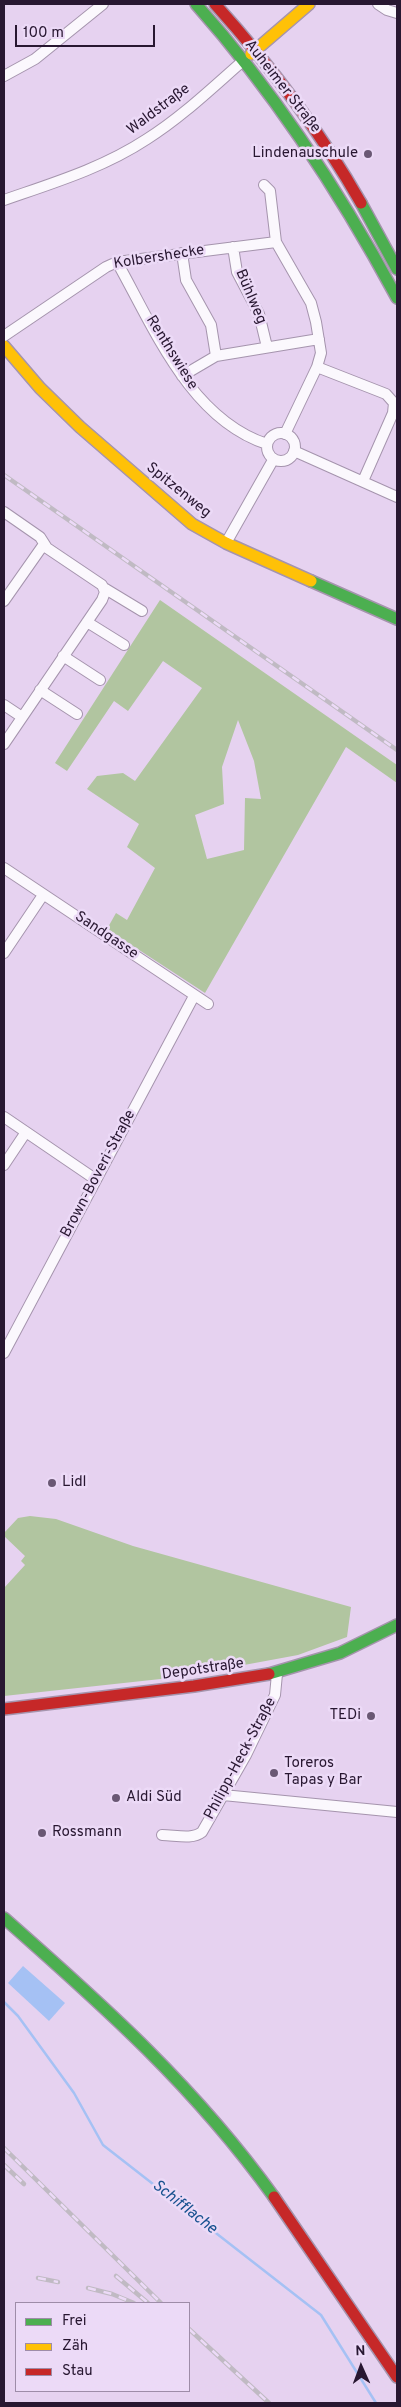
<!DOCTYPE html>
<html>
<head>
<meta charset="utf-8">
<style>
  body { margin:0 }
  #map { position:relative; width:401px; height:2407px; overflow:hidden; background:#e6d2f0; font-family:Overpass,sans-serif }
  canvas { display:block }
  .frame { position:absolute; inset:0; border:5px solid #281731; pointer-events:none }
  .legend { position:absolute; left:15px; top:2302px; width:175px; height:90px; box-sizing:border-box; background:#ecdaf7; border:1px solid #9e8ca8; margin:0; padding:6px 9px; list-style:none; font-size:15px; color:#281731 }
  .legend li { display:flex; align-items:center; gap:10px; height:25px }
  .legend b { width:25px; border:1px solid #9e8ca8 }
  .north { position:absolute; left:336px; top:2342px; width:50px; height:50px; -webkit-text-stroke:4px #ecdaf7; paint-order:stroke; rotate:358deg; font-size:14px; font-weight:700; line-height:20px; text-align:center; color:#281731 }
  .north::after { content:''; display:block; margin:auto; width:18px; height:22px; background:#281731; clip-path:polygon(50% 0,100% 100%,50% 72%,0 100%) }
  .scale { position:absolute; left:15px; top:25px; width:140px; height:22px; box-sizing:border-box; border:2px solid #281731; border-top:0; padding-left:6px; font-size:15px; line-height:18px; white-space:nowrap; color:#281731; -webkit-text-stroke:4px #ecdaf7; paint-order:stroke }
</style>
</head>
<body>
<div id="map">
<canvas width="401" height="2407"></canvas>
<div class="frame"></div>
<ul class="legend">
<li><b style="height:6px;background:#4caf50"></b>Frei</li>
<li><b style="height:6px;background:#ffc107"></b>Zäh</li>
<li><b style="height:6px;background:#c62828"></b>Stau</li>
</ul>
<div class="north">N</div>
<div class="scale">100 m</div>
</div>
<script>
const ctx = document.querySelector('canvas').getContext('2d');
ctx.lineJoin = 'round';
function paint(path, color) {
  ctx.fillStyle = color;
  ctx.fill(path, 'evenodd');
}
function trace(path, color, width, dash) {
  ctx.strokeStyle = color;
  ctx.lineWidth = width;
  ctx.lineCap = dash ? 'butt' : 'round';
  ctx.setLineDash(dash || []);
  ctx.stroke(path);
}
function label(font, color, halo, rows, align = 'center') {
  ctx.font = font + ' Overpass,sans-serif';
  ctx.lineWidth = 5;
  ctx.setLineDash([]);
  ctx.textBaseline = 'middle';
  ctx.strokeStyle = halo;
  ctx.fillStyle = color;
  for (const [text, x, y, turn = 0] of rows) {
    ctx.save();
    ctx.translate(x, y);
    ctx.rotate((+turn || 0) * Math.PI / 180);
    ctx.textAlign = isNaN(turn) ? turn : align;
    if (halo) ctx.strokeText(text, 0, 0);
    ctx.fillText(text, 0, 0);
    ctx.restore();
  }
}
paint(new Path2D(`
  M160 600 397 765V783L346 747 205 993 107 929 116 913 127 920 155 868 127 847 139 824 87 789 97 776 123 773 135 781 202 688 163 661 128 711 114 701 67 771 55 763ZM238 720 254 761 261 799 245 798 244 850 207 859 195 815 224 804 222 767Z
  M30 1516 56 1519 133 1546 351 1607 347 1637 298 1655 179 1677 4 1696V1588L25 1565 21 1561 25 1556 4 1536V1533L18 1518Z`), '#b1c5a0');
paint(new Path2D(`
  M23 1966 65 2003 49 2021 8 1983Z`), '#a5c1f4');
trace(new Path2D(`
  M4 2002 18 2016 74 2093 103 2145 321 2315 376 2403`), '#a5c1f4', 2.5);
const street = new Path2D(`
  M378 4 387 10 397 13
  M4 76 35 59 103 4
  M264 185 270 191 276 242 311 303 316 322 321 353 317 367 285 434
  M4 200C53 183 103 168 147 139 182 117 213 87 244 60
  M233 247 237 272 259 314 267 347
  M182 253 186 280 211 325 216 356
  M117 262C154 328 190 419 267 444
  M4 336 106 267 117 262 276 242
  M317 367 386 394 394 403 393 413 363 481
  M182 376 216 356 319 339
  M267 447a14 14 0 1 1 28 0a14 14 0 1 1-28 0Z
  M294 451 397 497
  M4 512 40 537 47 548 102 585 105 592 102 600 4 744
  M226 543 273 460
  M104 588 142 611
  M4 601 44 544
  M87 622 124 645
  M63 656 100 680
  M40 690 77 714
  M4 705 22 717
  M4 868 208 1004
  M4 953 43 895
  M4 1117 95 1179
  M4 1165 26 1132
  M4 1353 194 996
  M223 1795 397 1812
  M162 1835C175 1835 192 1840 202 1832L246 1755 275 1695 277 1674`);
const fast = new Path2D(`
  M196 4C276 94 340 192 397 298
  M361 203 397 269
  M311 581 397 619
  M269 1674 340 1653 397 1625
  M4 1918C104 2006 196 2088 274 2197`);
const slow = new Path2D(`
  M251 54 309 4
  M4 346 40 388 80 427 192 524 226 543 311 581`);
const jam = new Path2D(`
  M215 4C270 65 320 131 361 203
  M4 1709 194 1686 269 1674
  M274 2197 397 2377`);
trace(street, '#a594ad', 12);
trace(fast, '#a594ad', 14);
trace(slow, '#a594ad', 14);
trace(jam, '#a594ad', 14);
trace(street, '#fbf8fd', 10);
trace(fast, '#4caf50', 11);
trace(slow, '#ffc107', 11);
trace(jam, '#c62828', 11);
const rail = new Path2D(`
  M4 475 397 750
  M4 2148 161 2303
  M4 2165 24 2184
  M116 2276 148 2303
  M38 2278 58 2282
  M88 2288 112 2294 134 2303
  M189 2329 269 2403`);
trace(rail, '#c0bac3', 4.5);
trace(rail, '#ecdaf7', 2.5, [8]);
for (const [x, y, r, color] of [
  [368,154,5,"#6a5874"],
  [52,1483,5,"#6a5874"],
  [371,1716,5,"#6a5874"],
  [274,1773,5,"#6a5874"],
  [116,1798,5,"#6a5874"],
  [42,1833,5,"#6a5874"]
]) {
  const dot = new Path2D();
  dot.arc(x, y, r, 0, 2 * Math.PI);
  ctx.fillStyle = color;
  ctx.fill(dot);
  trace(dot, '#ecdaf7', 2);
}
label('15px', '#281731', '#ecdaf7', [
  ["Auheimer Straße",282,87,52],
  ["Waldstraße",159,110,-37],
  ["Kolbershecke",159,258,-9],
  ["Bühlweg",250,297,67],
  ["Renthswiese",171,353,58],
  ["Spitzenweg",178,491,39],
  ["Sandgasse",106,936,34],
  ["Brown-Boveri-Straße",99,1174,-62],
  ["Depotstraße",203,1670,-8],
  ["Philipp-Heck-Straße",241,1759,-62]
]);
label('15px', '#281731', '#ecdaf7', [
  ["Lindenauschule",358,154,"right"],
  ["Lidl",62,1483],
  ["TEDi",361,1716,"right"],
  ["Toreros",284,1764],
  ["Tapas y Bar",284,1781],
  ["Aldi Süd",126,1798],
  ["Rossmann",52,1833]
], 'left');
label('italic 16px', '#17518f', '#ecdaf7', [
  ["Schifflache",184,2208,38]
]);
</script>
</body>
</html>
